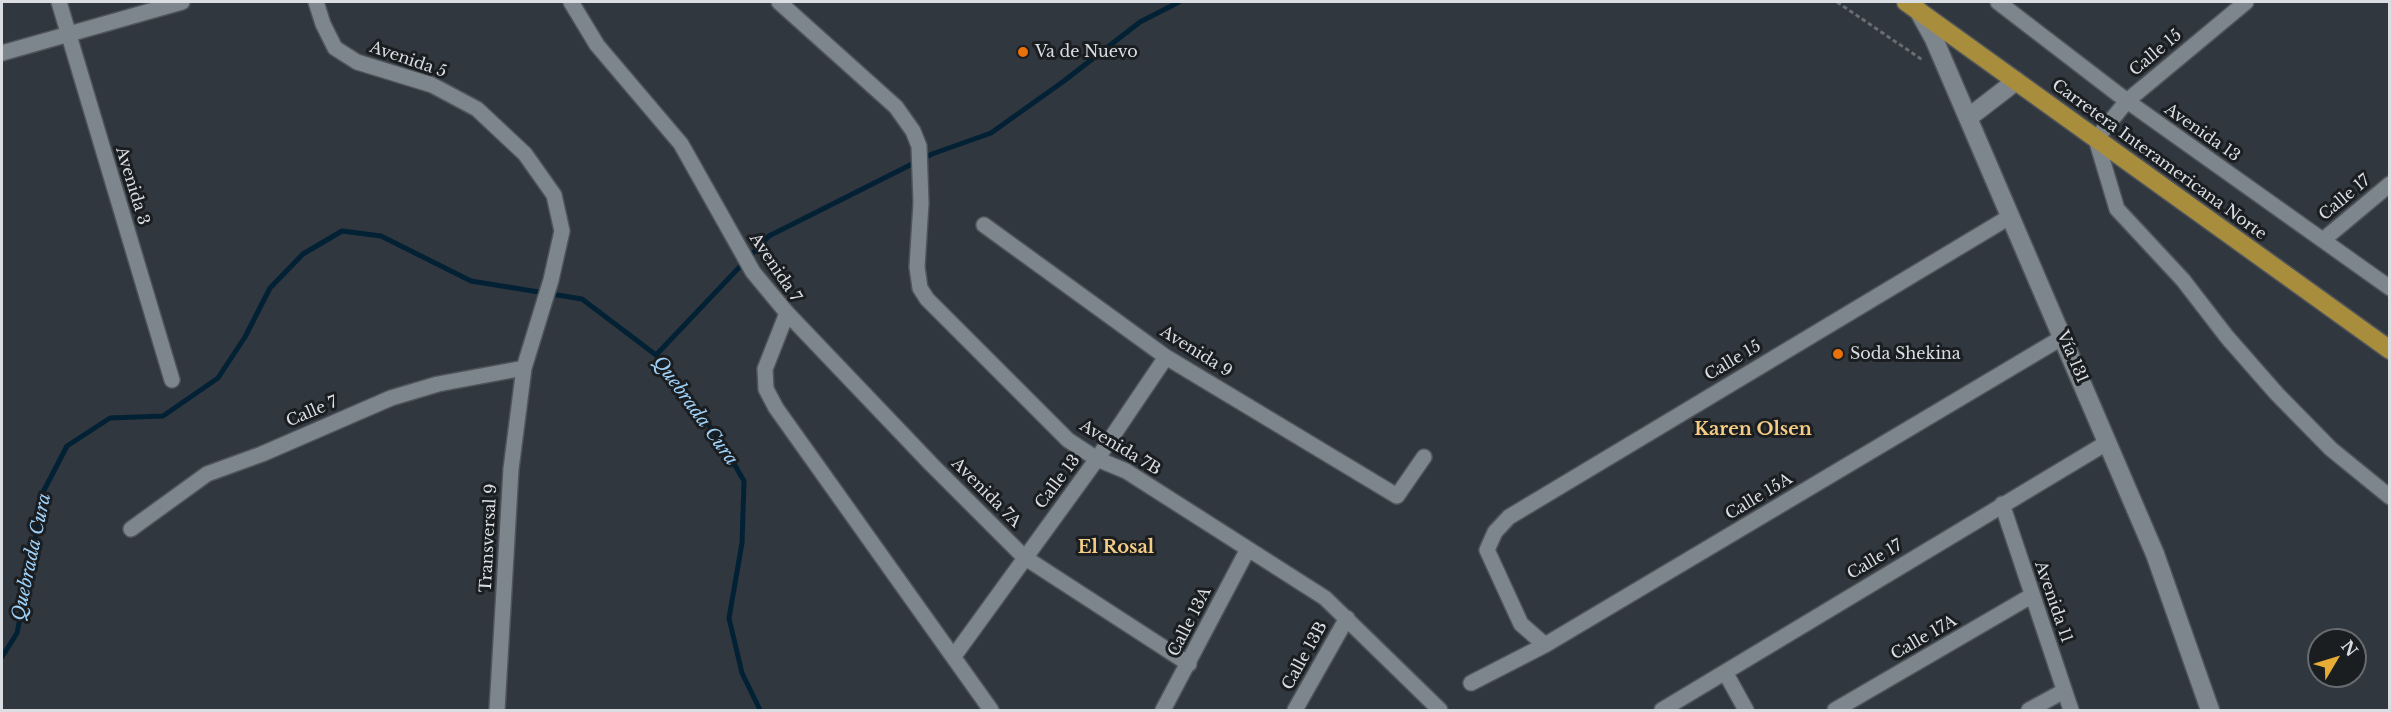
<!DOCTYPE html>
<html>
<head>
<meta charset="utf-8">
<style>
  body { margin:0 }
  #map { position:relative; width:2391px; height:712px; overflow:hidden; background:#31373e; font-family:"Libre Baskerville",serif }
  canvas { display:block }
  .frame { position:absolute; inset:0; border:3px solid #dadee3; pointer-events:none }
  .north { position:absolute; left:2307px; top:628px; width:60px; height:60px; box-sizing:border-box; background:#1b1e21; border:2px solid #676b6f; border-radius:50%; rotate:52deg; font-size:16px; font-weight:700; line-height:24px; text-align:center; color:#dadee3 }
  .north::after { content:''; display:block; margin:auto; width:21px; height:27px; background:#e6ac36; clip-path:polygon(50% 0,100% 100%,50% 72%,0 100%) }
</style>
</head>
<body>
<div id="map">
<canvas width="2391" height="712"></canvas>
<div class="frame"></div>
<div class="north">N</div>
</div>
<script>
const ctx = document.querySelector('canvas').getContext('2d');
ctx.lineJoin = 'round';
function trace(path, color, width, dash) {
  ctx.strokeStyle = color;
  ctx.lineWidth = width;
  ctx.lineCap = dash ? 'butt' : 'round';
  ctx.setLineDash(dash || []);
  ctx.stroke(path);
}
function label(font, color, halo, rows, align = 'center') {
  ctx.font = font + ' "Libre Baskerville",serif';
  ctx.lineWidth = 6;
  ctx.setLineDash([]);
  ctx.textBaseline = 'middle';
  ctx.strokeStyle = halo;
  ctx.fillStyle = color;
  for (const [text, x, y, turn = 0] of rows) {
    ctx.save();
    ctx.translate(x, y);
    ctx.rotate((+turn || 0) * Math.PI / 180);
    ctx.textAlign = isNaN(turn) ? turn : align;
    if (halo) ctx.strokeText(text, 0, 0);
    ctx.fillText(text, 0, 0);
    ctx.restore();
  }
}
trace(new Path2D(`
  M656 355 769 236 932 154 991 133 1064 81 1140 22 1179 2
  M2 657 17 633 33 555 41 496 67 446 110 418 163 416 218 378 245 337 270 288 303 254 342 231 381 236 471 281 582 299 656 355 722 443 744 481 742 543 729 618 742 673 760 710`), '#032135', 5);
const street = new Path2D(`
  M59 2 172 380
  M316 2 323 24 335 48 357 62 432 85 477 109 525 154 554 195 562 231 551 280 524 368 511 469 497 710
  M571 2 597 45 681 144 753 272 787 313 932 465 1024 557 1189 664
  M779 2 896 107 913 131 919 146 921 203 917 267 920 288 927 299 1068 440 1097 459 1126 471 1325 598 1440 710
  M1998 2 2127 101 2390 288
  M2246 2 2127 101 2096 139 2117 209 2183 280 2227 337 2277 394 2331 449 2390 497
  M2 53 182 2
  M984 225 1166 357 1397 496 1424 457
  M2323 240 2390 184
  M787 313 765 369 766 389 776 408 991 710
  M2002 504 2071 710
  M131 529 207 474 262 454 391 398 438 384 524 368
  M1545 645 1521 624 1487 550 1495 532 1509 517 2011 216
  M954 656 1097 459 1166 357
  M1725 672 1746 710
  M1471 683 1545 645 2063 337
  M1163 710 1248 549
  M1295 710 1347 618
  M1662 710 2108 442
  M1835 710 2031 596
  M2029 710 2064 691`);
const secondary = new Path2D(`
  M1918 10 1934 39 1968 118 2155 554 2210 710
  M1968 118 2016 81`);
const highway = new Path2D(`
  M1906 2 2390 350`);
trace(street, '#4f545a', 18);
trace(secondary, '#4f545a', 21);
trace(highway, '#4f545a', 21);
trace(new Path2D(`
  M1837 2 1924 61`), '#676d73', 3, [4.5, 3]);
trace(street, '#7d858d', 15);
trace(secondary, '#7d858d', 18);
trace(highway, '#a88e3c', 18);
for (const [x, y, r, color] of [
  [1023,52,6,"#e8710a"],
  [1838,354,6,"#e8710a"]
]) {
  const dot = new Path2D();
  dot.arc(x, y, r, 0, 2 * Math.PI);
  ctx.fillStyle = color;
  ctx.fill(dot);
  trace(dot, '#1b1e21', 2);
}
label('16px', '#dadee3', '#1b1e21', [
  ["Va de Nuevo",1035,52],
  ["Soda Shekina",1850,354]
], 'left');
label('16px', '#dadee3', '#1b1e21', [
  ["Calle 15",2156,53,-40],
  ["Avenida 5",408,60,19],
  ["Avenida 13",2202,133,35],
  ["Carretera Interamericana Norte",2159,160,36],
  ["Avenida 3",132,186,73],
  ["Calle 17",2345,198,-40],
  ["Avenida 7",775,268,56],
  ["Avenida 9",1196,352,32],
  ["Vía 131",2072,357,67],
  ["Calle 15",1733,361,-31],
  ["Calle 7",312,412,-23],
  ["Avenida 7B",1120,448,31],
  ["Calle 13",1058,482,-53],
  ["Avenida 7A",986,493,45],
  ["Calle 15A",1759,497,-31],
  ["Transversal 9",489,538,-87],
  ["Calle 17",1875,560,-31],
  ["Avenida 11",2053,602,71],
  ["Calle 13A",1190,622,-63],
  ["Calle 17A",1924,638,-30],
  ["Calle 13B",1305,656,-61]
]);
label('italic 18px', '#9fd1f8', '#1b1e21', [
  ["Quebrada Cura",695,411,54],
  ["Quebrada Cura",32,557,-78]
]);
label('bold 18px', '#f4cc85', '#1b1e21', [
  ["Karen Olsen",1753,430],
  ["El Rosal",1116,548]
]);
</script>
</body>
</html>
